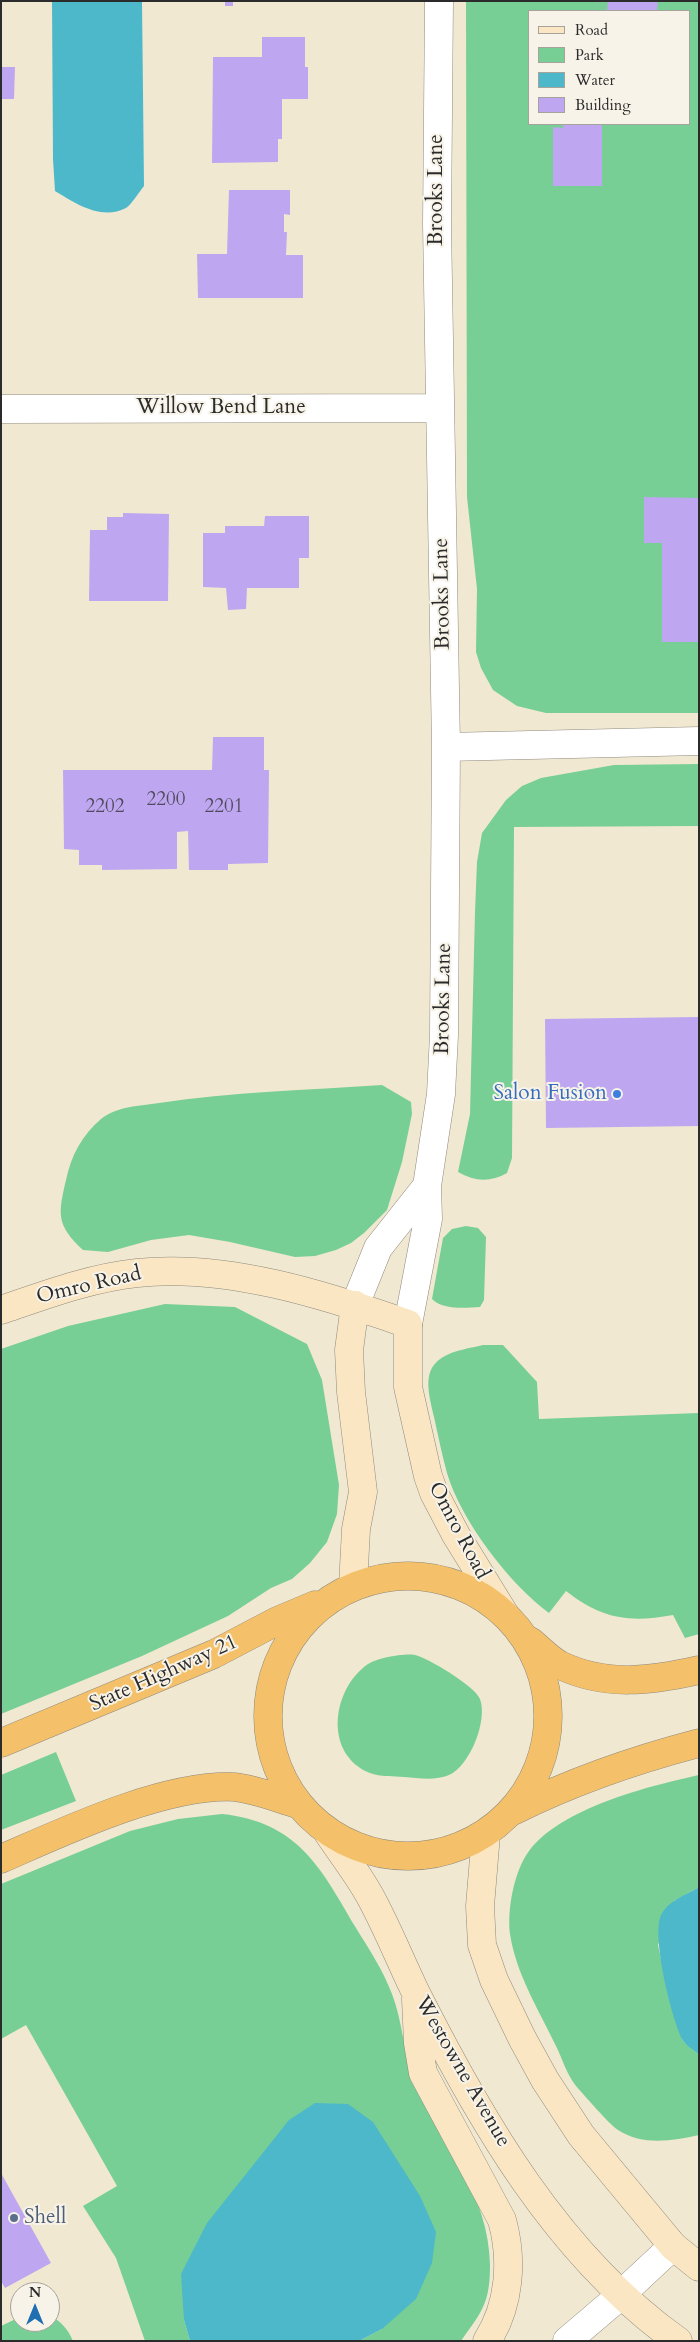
<!DOCTYPE html>
<html>
<head>
<meta charset="utf-8">
<style>
  body { margin:0 }
  #map { position:relative; width:700px; height:2342px; overflow:hidden; background:#f1e8d1; font-family:Cardo,serif }
  canvas { display:block }
  .frame { position:absolute; inset:0; border:2px solid #2b2b2b; pointer-events:none }
  .legend { position:absolute; left:528px; top:10px; width:162px; height:115px; box-sizing:border-box; background:#f7f3e8; border:1px solid #a5a39c; margin:0; padding:6px 9px; list-style:none; font-size:15px; color:#2b2b2b }
  .legend li { display:flex; align-items:center; gap:10px; height:25px }
  .legend b { width:25px; border:1px solid #a5a39c }
  .north { position:absolute; left:10px; top:2282px; width:50px; height:50px; box-sizing:border-box; background:#f7f3e8; border:1px solid #a5a39c; border-radius:50%; rotate:0deg; font-size:14px; font-weight:700; line-height:20px; text-align:center; color:#2b2b2b }
  .north::after { content:''; display:block; margin:auto; width:18px; height:22px; background:#1f6fb2; clip-path:polygon(50% 0,100% 100%,50% 72%,0 100%) }
</style>
</head>
<body>
<div id="map">
<canvas width="700" height="2342"></canvas>
<div class="frame"></div>
<ul class="legend">
<li><b style="height:6px;background:#fbe6c3"></b>Road</li>
<li><b style="height:14px;background:#77cf95"></b>Park</li>
<li><b style="height:14px;background:#4db8c9"></b>Water</li>
<li><b style="height:14px;background:#bea7f0"></b>Building</li>
</ul>
<div class="north">N</div>
</div>
<script>
const ctx = document.querySelector('canvas').getContext('2d');
ctx.lineJoin = 'round';
function paint(path, color) {
  ctx.fillStyle = color;
  ctx.fill(path, 'evenodd');
}
function trace(path, color, width, dash) {
  ctx.strokeStyle = color;
  ctx.lineWidth = width;
  ctx.lineCap = dash ? 'butt' : 'round';
  ctx.setLineDash(dash || []);
  ctx.stroke(path);
}
function label(font, color, halo, rows, align = 'center') {
  ctx.font = font + ' Cardo,serif';
  ctx.lineWidth = 4;
  ctx.setLineDash([]);
  ctx.textBaseline = 'middle';
  ctx.strokeStyle = halo;
  ctx.fillStyle = color;
  for (const [text, x, y, turn = 0] of rows) {
    ctx.save();
    ctx.translate(x, y);
    ctx.rotate((+turn || 0) * Math.PI / 180);
    ctx.textAlign = isNaN(turn) ? turn : align;
    if (halo) ctx.strokeText(text, 0, 0);
    ctx.fillText(text, 0, 0);
    ctx.restore();
  }
}
paint(new Path2D(`
  M466 1H699V713H546L517 706 493 690 481 668 476 652 477 589 467 497ZM529 11H689V124H529Z
  M699 764V826L514 827 512 1158 507 1173C491 1182 475 1182 458 1172L470 1114 475 912 477 862 482 833 506 800 522 786 541 778 614 765Z
  M382 1085 411 1102 412 1114 402 1162 387 1210 364 1233 351 1243 336 1250 315 1256 295 1257 230 1242 189 1235 151 1240 108 1252 83 1250C56 1225 58 1214 66 1180 71 1156 82 1135 101 1119 117 1106 140 1106 159 1103 232 1092 307 1090 382 1085Z
  M466 1226 478 1228 486 1237 484 1300 480 1307C465 1308 443 1310 432 1299L443 1238 452 1229Z
  M165 1304 235 1307 307 1344 322 1380 339 1485 337 1514 327 1542 310 1563 292 1579 271 1588 228 1616 142 1656 1 1714V1349L68 1326Z
  M483 1345H503L537 1382 539 1419 699 1413V1634L685 1638 673 1615C629 1623 602 1619 566 1591L549 1613C510 1585 460 1519 447 1473 442 1455 438 1435 434 1417 431 1403 423 1378 434 1365 445 1351 467 1349 483 1345Z
  M400 1655C404 1655 410 1654 415 1655 428 1658 475 1686 480 1699 488 1720 470 1766 449 1775 435 1781 418 1778 404 1777 394 1776 380 1777 370 1773 325 1755 331 1694 364 1667 373 1659 388 1657 400 1655Z
  M56 1752 76 1801 1 1830V1775Z
  M699 1775V1887L674 1901 658 1945 670 2001 683 2041 699 2055V2135C672 2141 643 2146 618 2130 610 2125 583 2094 576 2086 567 2075 562 2058 556 2046 539 2010 516 1974 510 1934 507 1910 514 1871 529 1851 561 1808 649 1786 699 1775Z
  M222 1814C298 1822 321 1868 356 1928 369 1949 383 1970 392 1994 403 2022 403 2053 415 2081 443 2142 489 2195 490 2265 490 2280 489 2296 482 2309 477 2320 468 2330 461 2341H359L382 2329 184 2320 190 2341H145L116 2258 83 2206 117 2186 26 2025 1 2039V1884L130 1831 178 1819Z
  M50 2316C61 2321 68 2329 73 2341H1V2326L20 2317V2322H50Z`), '#77cf95');
paint(new Path2D(`
  M52 1H142L144 186C139 192 132 204 126 208 101 221 75 203 55 191L53 159Z
  M699 1887V2055C694 2050 685 2045 682 2039 671 2016 653 1942 660 1918 665 1902 686 1895 699 1887Z
  M315 2103 348 2104 373 2122 420 2196 436 2232 432 2263 416 2299 382 2329 359 2341H190L184 2320 181 2274 207 2223 289 2120Z`), '#4db8c9');
paint(new Path2D(`
  M225 1H233V6H225Z
  M608 1H658L657 11H607Z
  M262 37H305V67H308V99H282V139H278V162L212 163 213 57H262Z
  M1 67H15L14 99H1Z
  M563 124H602V186H553V127L563 128Z
  M229 190H290V215L284 214V232H287L286 255H303V298H198L197 254H227Z
  M644 497 699 498V642H662V543H644Z
  M123 513 169 514 168 601H89L90 530H107V517H123Z
  M265 516H309V558H299V588H247L246 609 228 610 226 588 203 587V533H225V526H264Z
  M213 737H264V770H269L268 863 228 864V870H189L188 831 177 832V869L102 870V865H79V850L64 849 63 770H212Z
  M699 1017V1126L546 1128 545 1019Z
  M1 2173 51 2263 5 2288 1 2281Z`), '#bea7f0');
const street = new Path2D(`
  M1 409 440 408
  M446 747 699 741
  M355 1305 378 1248 427 1186
  M408 1324 428 1219 427 1186 441 1094 444 1035 446 747 437 224 439 1
  M567 2341 614 2301 673 2246`);
const secondary = new Path2D(`
  M1 1310C45 1295 90 1278 137 1273 225 1263 326 1295 408 1324V1387L428 1476 434 1493 456 1535 504 1613
  M353 1586 356 1529 363 1492 351 1392 349 1350 355 1305
  M328 1833C342 1854 358 1874 370 1896 387 1927 400 1960 415 1991 480 2120 558 2256 678 2341
  M486 1834 480 1906 482 1945 494 1980 522 2038 545 2080 581 2135 673 2246 699 2267
  M416 1999 418 2043 423 2073 502 2220C513 2260 510 2305 487 2341`);
const highway = new Path2D(`
  M268 1716a140 140 0 1 1 280 0a140 140 0 1 1-280 0Z
  M530 1641C539 1648 549 1659 560 1665 606 1687 651 1681 699 1670
  M1 1743 214 1654 277 1621 315 1605
  M513 1811C573 1781 634 1760 699 1743
  M1 1859C65 1831 164 1784 234 1787 255 1789 277 1798 297 1804`);
trace(street, '#8e8a7e', 29);
trace(secondary, '#8e8a7e', 29);
trace(highway, '#8e8a7e', 29);
trace(street, '#fff', 28);
trace(secondary, '#fbe6c3', 28);
trace(highway, '#f4c16a', 28);
for (const [x, y, r, color] of [
  [617,1094,5,"#3f7fe0"],
  [14,2218,5,"#5c6f8a"]
]) {
  const dot = new Path2D();
  dot.arc(x, y, r, 0, 2 * Math.PI);
  ctx.fillStyle = color;
  ctx.fill(dot);
  trace(dot, '#f7f3e8', 2);
}
label('19px', '#504a5c', null, [
  ["2200",166,801],
  ["2202",105,808],
  ["2201",224,808]
]);
label('21px', '#2b2b2b', '#f7f3e8', [
  ["Brooks Lane",437,190,-90],
  ["Willow Bend Lane",221,408],
  ["Brooks Lane",443,594,-91],
  ["Brooks Lane",444,999,-89],
  ["Omro Road",89,1286,-13],
  ["Omro Road",458,1531,62],
  ["State Highway 21",164,1674,-24],
  ["Westowne Avenue",462,2072,60]
]);
label('21px', '#366cbe', '#f7f3e8', [
  ["Salon Fusion",607,1094]
], 'right');
label('21px', '#4e5e75', '#f7f3e8', [
  ["Shell",24,2218]
], 'left');
</script>
</body>
</html>
